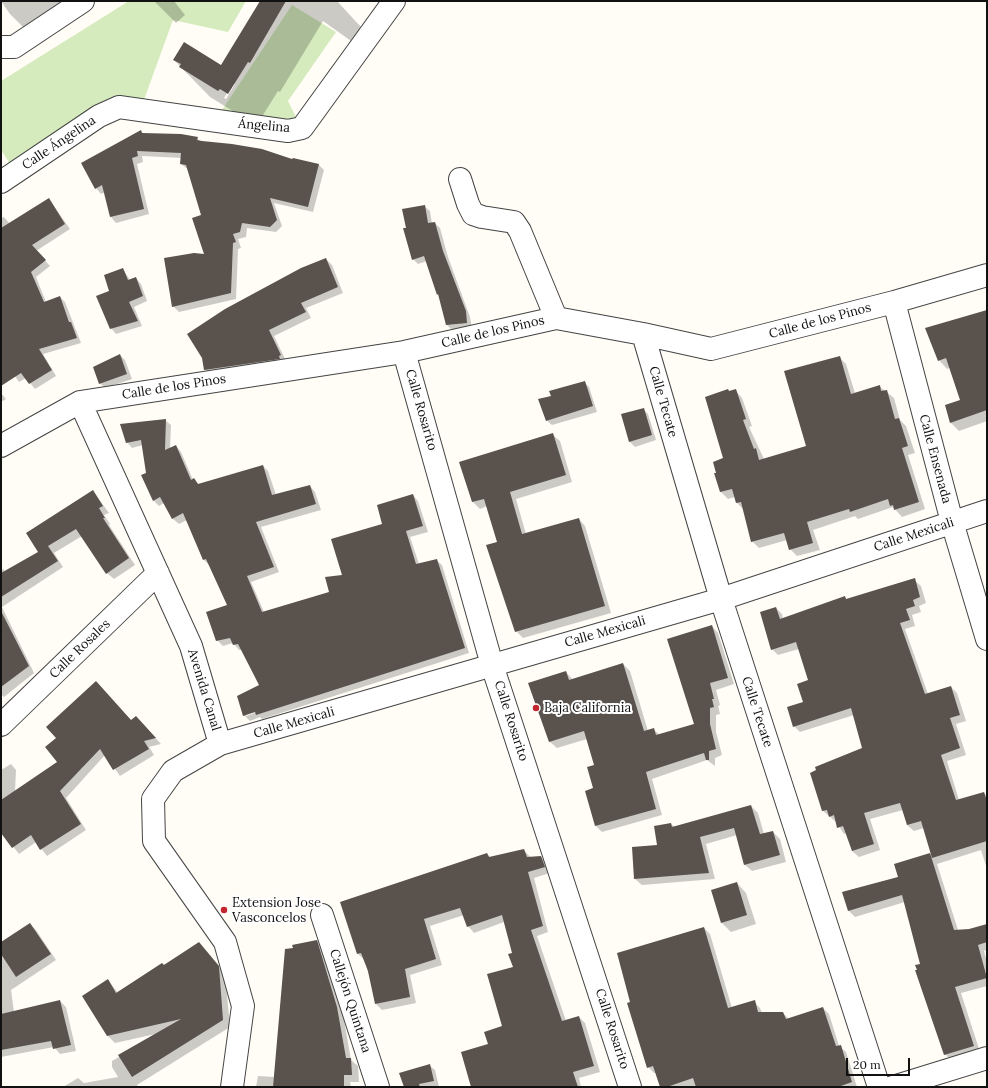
<!DOCTYPE html>
<html>
<head>
<meta charset="utf-8">
<style>
  body { margin:0 }
  #map { position:relative; width:988px; height:1088px; overflow:hidden; background:#fffdf5; font-family:Lora,serif }
  canvas { display:block }
  .frame { position:absolute; inset:0; border:2px solid #111; pointer-events:none }
  .scale { position:absolute; left:846px; top:1058px; width:64px; height:18px; box-sizing:border-box; border:2px solid #111; border-top:0; padding-left:5px; font-size:12px; line-height:14px; white-space:nowrap; color:#111; -webkit-text-stroke:3px #fff; paint-order:stroke }
</style>
</head>
<body>
<div id="map">
<canvas width="988" height="1088"></canvas>
<div class="frame"></div>
<div class="scale">20 m</div>
</div>
<script>
const ctx = document.querySelector('canvas').getContext('2d');
ctx.lineJoin = 'round';
function paint(path, color) {
  ctx.fillStyle = color;
  ctx.fill(path, 'evenodd');
}
function trace(path, color, width, dash) {
  ctx.strokeStyle = color;
  ctx.lineWidth = width;
  ctx.lineCap = dash ? 'butt' : 'round';
  ctx.setLineDash(dash || []);
  ctx.stroke(path);
}
function label(font, color, halo, rows, align = 'center') {
  ctx.font = font + ' Lora,serif';
  ctx.lineWidth = 4;
  ctx.setLineDash([]);
  ctx.textBaseline = 'middle';
  ctx.strokeStyle = halo;
  ctx.fillStyle = color;
  for (const [text, x, y, turn = 0] of rows) {
    ctx.save();
    ctx.translate(x, y);
    ctx.rotate((+turn || 0) * Math.PI / 180);
    ctx.textAlign = isNaN(turn) ? turn : align;
    if (halo) ctx.strokeText(text, 0, 0);
    ctx.fillText(text, 0, 0);
    ctx.restore();
  }
}
paint(new Path2D(`
  M129 1H246L228 32 173 20 141 108H122L16 173 1 150V81Z
  M292 5 336 32 288 101 296 117 287 122 222 110Z`), '#d5ebbd');
paint(new Path2D(`
  M1 1H96L39 43 10 14Z
  M154 1H174L185 15 176 23Z
  M261 1H337L361 27 351 41 323 21 280 92 278 91 258 123 249 121 210 97 174 60 221 67ZM233 84H235L226 99 224 98Z
  M141 131 144 134 197 138 201 142 318 164 324 170 313 212 274 203 282 226 276 232 247 228 246 237 238 239 241 248 238 249 236 299 179 312 173 306 206 255 202 215 189 170 181 164 182 158 142 156 143 162 137 164 149 214 116 223 111 217 105 192 101 194 96 188Z
  M49 199 70 229 36 251 50 266 36 277 46 302 60 297 65 302 81 343 43 354 56 376 35 389 26 378 19 382 1 356V218L4 217 10 224Z
  M424 206 430 211 432 224 435 223 440 228 448 257 470 317 472 328 452 330 446 324 440 296 427 261 418 264 413 259 407 229Z
  M326 259 332 265 343 293 306 308 311 318 274 336 286 361 211 375 205 370Z
  M123 269 130 280 136 278 141 284 147 301 134 307 142 326 116 334 111 328 110 292Z
  M987 311V421L959 431 951 423 961 400 950 368 947 369 939 360Z
  M120 355 125 360 132 379 105 388 100 383Z
  M839 357 846 364 855 393 879 386 894 398 900 420 906 426 915 453 908 455 925 509 902 517 893 507 858 519 855 516 813 530 820 550 797 556 790 549 787 540 759 548 752 541 744 510 736 502 735 497 728 499 721 492 715 474H717L724 459 730 392 735 390 742 398 752 426 749 427 764 459 807 447Z
  M584 382 589 387 597 412 552 425 546 420 552 397Z
  M1 393 6 399 1 402Z
  M643 409 648 414 656 440 635 447 630 442Z
  M165 420 171 425 170 449 176 446 181 452 193 480 200 485 263 466 268 471 276 495 310 486 315 492 321 510 261 527 279 572 251 582 264 612 331 593 384 524 413 495 418 501 428 532 410 537 419 564 436 560 442 565 469 653 262 719 260 717 250 721 244 715 261 685 242 650H239L233 643 223 646 217 640 229 606 209 565 204 560 187 520 179 524 173 519 164 503 159 506 153 500 143 445 132 448 127 442ZM260 711 246 716V714Z
  M553 435 560 441 572 482 516 499 526 534 579 519 585 526 611 613 523 638 516 631 487 546 498 542 487 506 480 509 473 502 460 463Z
  M93 491 109 513 104 515 110 524 109 525 135 565 114 579 107 573 82 536 54 553 63 567 2 607 34 673 4 697 1 694V570L3 569 5 572 39 552Z
  M914 580 921 586 926 603 919 606 921 612 912 615 915 626 905 629 928 694 951 687 957 693 966 721 956 724 966 755 947 761 959 800 984 793 987 796V869L981 850 937 864 959 933 987 925V950L984 951 987 962V986L961 993 980 1052 952 1061 945 1054 918 970 921 964 905 902 855 917 849 911 843 892 899 877 930 854 932 857 924 828 914 831 907 825 903 810 870 819 880 850 859 857 852 851 847 833 844 834 836 822 823 811 863 749 854 715 800 732 794 726 804 703 809 681 799 649 778 655 772 649 776 608 782 614 783 619 845 598 847 600Z
  M712 626 718 633 734 684 716 690 720 705 718 706 720 714 716 715V732L722 755 715 758V766L707 760 652 779 662 815 602 832 596 826 586 792 595 789V766L587 739 557 748 550 742 566 672 573 680 623 664 630 671 648 731 653 729 660 735 696 725Z
  M131 721 142 723 161 744 149 747 154 755 120 776 105 755 66 798 86 830 47 856 36 842 19 854 1 831V770L11 764 16 770 15 792Z
  M751 806 758 813 764 834 773 832 780 839 786 862 752 871 745 865 737 835 706 844 715 879 642 885 635 879 658 846 671 824 675 827Z
  M524 850 531 858 541 857 547 863 550 873 534 878 548 932 537 936 566 1021 579 1017 585 1023 600 1072 579 1078 581 1087H472L489 1044 504 1027 514 968 513 953 504 922 474 933 468 926 464 915 430 926 442 965 410 975 416 1003 382 1010 376 1004 365 960 358 954 487 854 491 858Z
  M737 883 746 893 756 924 731 932 722 923Z
  M30 924 36 930 56 960 11 990 14 1012 60 1001 66 1007 76 1051 60 1054 54 1047 1 1057V943Z
  M704 928 710 934 732 1008 754 1002 760 1008 762 1013H783L789 1019 823 1008 829 1014 839 1046 846 1052 857 1087H661L656 1073H654L648 1067 631 1003Z
  M317 941 324 948 343 1014 351 1060 358 1066 359 1082H350L351 1087H256L258 1076 275 1077Z
  M199 943 225 974 230 1027 137 1085 138 1087H63L78 1078 84 1083 118 1077 112 1067V1061L160 1033 115 1043 108 1036V980L118 993Z
  M429 1065 435 1070 439 1087H405Z`), '#0003');
paint(new Path2D(`
  M260 1H286L250 63 248 62 228 94 220 89 218 91 179 67 181 64 173 60 184 42 221 65Z
  M141 130 142 133 181 134 198 137 197 140 202 141 232 144 262 149 292 159 293 158 319 164 308 207 270 198 277 220 270 227 242 223 240 232 233 234 236 242 233 243 231 293 172 307 164 258 194 253 204 254 192 218 201 215 186 165 180 164 181 153 137 151 138 156 132 158 144 209 110 217 102 185 95 189 81 163Z
  M49 198 65 224 32 245 46 260 31 272 44 302 60 296 69 322H71L77 338 39 349 52 370 29 384 21 373 1 386V228Z
  M425 205 428 223 435 222 443 251 466 311 467 323 446 325 438 294 437 295 424 256 412 260 403 228H406L402 209Z
  M326 258 338 287 301 303 306 312 269 330 281 355 279 356 280 359 204 370 202 358 187 334 225 309 301 268Z
  M123 268 128 280 136 277 143 296 129 302 138 321 110 329 96 296 109 291 104 275Z
  M987 310V410L950 423 945 405 960 400 946 358 938 361 925 328Z
  M120 354 127 374 99 384 93 367Z
  M840 356 851 394 880 385 881 391 887 390 895 419 899 418 908 446 902 448 919 502 894 510 893 505 890 506 888 499 850 512 849 509 807 522 813 543 789 550 784 533 751 542 741 502 736 503 732 489 720 492 714 473H716L713 462 723 458 705 397 728 389 729 391 736 389 746 419 743 420 754 449 756 448 759 460 806 446 784 371Z
  M585 381 593 406 546 421 538 399 551 396 549 391Z
  M644 408 652 435 629 442 621 414Z
  M166 419 165 450 176 445 191 480 194 478 198 484 263 465 272 495 310 485 316 504 256 522 274 567 247 576 262 612 329 592 325 577 342 575 331 539 382 524 377 505 413 494 423 526 406 531 416 564 437 559 465 648 256 715 255 712 243 716 237 696 259 685 238 644 233 645 230 638 216 641 206 612 227 605 206 559 203 560 183 513 172 519 160 497 153 501 141 475 146 473 141 440 126 443 120 424Z
  M553 433 566 475 510 492 522 534 579 518 605 606 515 632 486 545 497 542 484 499 472 502 459 462Z
  M93 490 103 506 99 508 105 518H103L129 558 106 574 76 529 48 546 58 561 1 597V573L38 552 26 533Z
  M915 578 920 597 913 600 915 606 906 609 910 620 900 623 925 694 951 686 960 715 950 718 960 748 941 755 956 800 984 792 987 801V841L932 858 921 821 907 825 900 803 864 813 874 844 852 851 843 826 837 828 834 815 829 817 827 810 822 811 810 773 816 770 815 767 862 748 851 708 793 727 787 707 803 702 797 684 808 680 796 642 771 650 760 612 776 607 780 619 845 596 846 599Z
  M1 611 29 666 1 687Z
  M712 625 728 678 710 683 714 699H712L714 707 710 708V724L716 749 709 751V760H706L704 753 646 772 656 809 595 826 585 791 593 788 587 767 594 765 584 731 549 742 528 683 566 671 569 680 623 663 644 731 654 728 656 735 694 724 667 639Z
  M96 681 131 720 136 716 156 738 144 741 149 749 113 770 100 749 60 791 81 824 40 850 31 835 12 848 1 833V800L57 762 45 747 56 738 46 727Z
  M751 805 760 834 773 831 780 855 744 865 734 828 700 837 709 873 634 879 632 847 657 845 654 826 671 823 672 827Z
  M524 849 527 857 541 856 545 867 528 872 543 926 531 930 562 1021 579 1016 594 1066 573 1072 578 1087H471L461 1052 488 1044 484 1032 502 1026 487 974 513 967 508 954 512 953 502 915 467 927 460 908 424 919 436 959 405 969 410 997 375 1004 368 971 361 953 357 954 340 902 487 853 489 857Z
  M930 853 954 930 969 929 987 924V942L978 945 987 978 955 987 974 1046 944 1055 915 970H917L915 965 920 964 902 895 848 911 842 892 898 877 894 864Z
  M737 882 747 915 721 923 711 890Z
  M30 923 51 954 16 977 1 954V942Z
  M704 927 728 1008 755 1000 758 1012H783L786 1019 823 1007 836 1046 841 1045 852 1082 838 1087H696L693 1078 667 1087H660L653 1066 647 1068 627 1003 630 1002 617 953Z
  M317 940 337 1007 346 1058H351L352 1075H344V1087H273L285 949 293 948 292 945Z
  M199 942 219 966 223 1020 132 1077 118 1055 181 1019 107 1036 82 996 108 979 116 993 162 963 164 965Z
  M60 1000 71 1045 53 1049 51 1041 1 1050V1014Z
  M430 1064 434 1081 419 1084 420 1087H404L399 1073Z`), '#5a524d');
const minor = new Path2D(`
  M1 47H14L83 1
  M460 179 468 204 473 214 482 217 514 222 520 231 556 318
  M1 182 99 116 119 107 288 131 302 128 394 1
  M894 302 952 522 987 639
  M643 334 721 599 879 1087
  M404 352 492 665 630 1087
  M80 402 191 646 220 744
  M1 446 80 402 404 352 556 318 643 334 711 349 894 302 987 275
  M1 725 158 573
  M322 915 378 1087
  M232 1087 243 1006 225 942 154 841 153 799 173 771 220 744 721 599 987 511
  M893 1087 987 1058`);
trace(minor, '#444', 24);
trace(minor, '#fff', 22);
for (const [x, y, r, color] of [
  [536,708,4,"#c4262e"],
  [224,910,4,"#c4262e"]
]) {
  const dot = new Path2D();
  dot.arc(x, y, r, 0, 2 * Math.PI);
  ctx.fillStyle = color;
  ctx.fill(dot);
  trace(dot, '#fff', 1.5);
}
label('13px', '#111', '#fff', [
  ["Ángelina",264,126,5],
  ["Calle Ángelina",59,143,-34],
  ["Calle de los Pinos",820,321,-15],
  ["Calle de los Pinos",493,332,-13],
  ["Calle de los Pinos",174,387,-9],
  ["Calle Tecate",663,402,74],
  ["Calle Rosarito",421,410,74],
  ["Calle Ensenada",935,459,75],
  ["Calle Mexicali",914,535,-18],
  ["Calle Mexicali",605,632,-16],
  ["Calle Rosales",80,649,-44],
  ["Avenida Canal",204,690,73],
  ["Calle Tecate",757,712,72],
  ["Calle Rosarito",511,721,72],
  ["Calle Mexicali",294,723,-16],
  ["Callejón Quintana",350,1001,72],
  ["Calle Rosarito",612,1029,72]
]);
label('13px', '#111', '#fff', [
  ["Baja California",544,708],
  ["Extension Jose",232,903],
  ["Vasconcelos",232,918]
], 'left');
</script>
</body>
</html>
